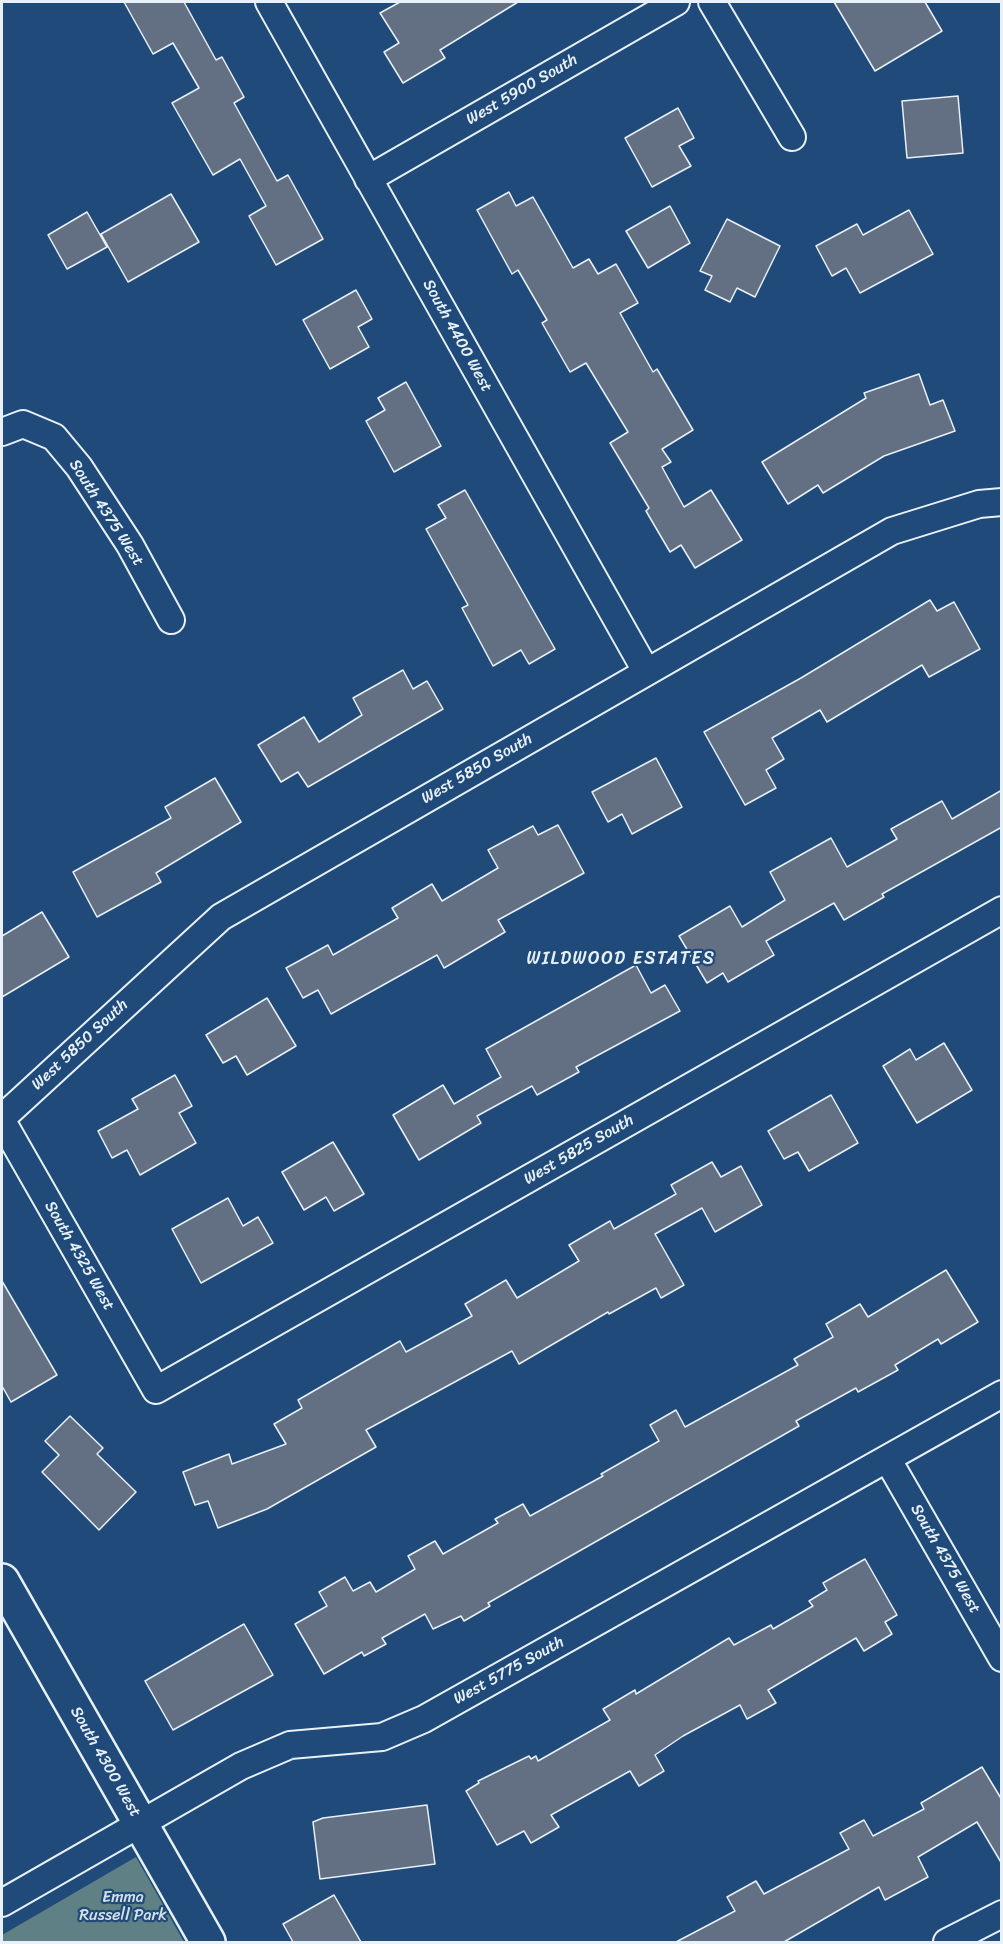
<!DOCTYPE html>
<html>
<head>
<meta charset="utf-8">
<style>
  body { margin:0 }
  #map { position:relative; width:1003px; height:1944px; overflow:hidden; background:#1f4a7a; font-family:Sriracha,sans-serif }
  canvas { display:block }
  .frame { position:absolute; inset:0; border:3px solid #e8f1f8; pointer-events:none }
</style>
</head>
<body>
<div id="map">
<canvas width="1003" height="1944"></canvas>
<div class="frame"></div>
</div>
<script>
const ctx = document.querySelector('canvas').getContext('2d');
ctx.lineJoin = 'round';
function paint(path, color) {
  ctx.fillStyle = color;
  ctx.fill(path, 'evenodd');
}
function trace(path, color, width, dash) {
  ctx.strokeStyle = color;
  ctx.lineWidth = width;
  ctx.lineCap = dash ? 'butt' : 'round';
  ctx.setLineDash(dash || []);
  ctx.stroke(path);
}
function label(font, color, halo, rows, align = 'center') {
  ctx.font = font + ' Sriracha,sans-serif';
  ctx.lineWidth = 4.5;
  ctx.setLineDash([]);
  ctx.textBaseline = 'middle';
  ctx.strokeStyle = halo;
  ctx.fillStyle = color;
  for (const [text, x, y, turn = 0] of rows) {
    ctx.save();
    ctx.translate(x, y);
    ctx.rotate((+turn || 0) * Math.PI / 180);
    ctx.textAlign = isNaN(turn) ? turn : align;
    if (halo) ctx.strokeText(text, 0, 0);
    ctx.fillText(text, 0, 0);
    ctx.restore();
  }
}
paint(new Path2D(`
  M136 1857 184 1942H2V1935Z`), '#5f8186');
const building = new Path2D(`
  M124 2H184L216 60 222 57 244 97 234 103 277 181 288 175 323 239 276 265 249 216 266 206 240 159 213 175 172 103 199 88 173 43 153 54Z
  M400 2H518L440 50 445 58 403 83 384 52 399 43 380 13Z
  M834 2H925L942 31 875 71Z
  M958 96 963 153 907 158 902 101Z
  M678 108 694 138 679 146 691 166 652 187 625 138Z
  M509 192 516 206 533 197 573 268 589 259 598 274 616 264 638 303 620 313 653 372 657 369 693 430 662 449 671 462 662 467 684 507 711 490 742 540 695 568 681 545 670 552 646 511 649 508 610 443 628 432 586 363 570 372 542 323 547 320 518 270 512 274 477 210Z
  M171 194 199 242 128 282 101 234Z
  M670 206 690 243 648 268 626 231Z
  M909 210 933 254 860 293 846 268 832 276 816 246 857 224 863 235Z
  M87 212 107 247 67 269 48 235Z
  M727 219 780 246 755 297 737 288 730 302 705 290 712 276 700 271Z
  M356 290 372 319 358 327 369 347 330 369 303 320Z
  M919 374 930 405 943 400 955 431 884 456 823 493 818 485 788 504 762 462 866 398 864 393Z
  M406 382 441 446 394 472 366 421 385 410 378 398Z
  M465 490 555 649 529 664 521 650 493 666 462 608 468 605 426 529 446 518 438 505Z
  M930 600 937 611 954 602 980 649 929 677 922 665 827 722 820 710 772 738 784 759 766 770 776 788 745 805 704 732 801 678Z
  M403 670 413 689 427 681 443 709 308 787 298 772 281 782 258 745 304 717 319 742 362 715 353 698Z
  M656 758 682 807 632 834 622 814 608 822 592 792Z
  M215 778 241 822 156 873 161 882 97 917 73 872 171 818 165 807Z
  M1002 790V827L882 894 884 897 844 920 834 903 766 941 774 955 728 982 723 973 707 983 679 936 730 906 742 927 785 900 770 872 831 838 847 867 897 839 891 829 942 801 952 819Z
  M558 825 584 873 498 920 505 932 444 968 437 955 331 1014 318 990 303 998 286 968 328 945 333 955 398 918 392 908 432 884 442 901 498 868 488 850 533 826 538 835Z
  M42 912 69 957 2 997V936Z
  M636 965 651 993 665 985 680 1011 576 1067 579 1072 537 1095 532 1086 477 1116 481 1123 419 1160 393 1115 443 1085 454 1104 501 1077 486 1049Z
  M267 998 296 1046 247 1075 236 1056 223 1063 206 1035Z
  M944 1043 972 1090 917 1123 883 1066 910 1049 916 1060Z
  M175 1075 192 1106 179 1113 196 1143 140 1175 127 1150 112 1158 98 1131 138 1109 132 1099Z
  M831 1095 858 1143 809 1171 798 1152 784 1159 768 1131Z
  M333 1142 364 1194 334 1211 326 1197 304 1210 282 1172Z
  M712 1162 721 1177 741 1166 762 1205 715 1232 702 1208 655 1234 684 1285 661 1298 656 1288 609 1314 608 1312 519 1364 512 1351 366 1430 376 1447 267 1509 218 1528 208 1501 195 1505 183 1472 229 1454 232 1464 286 1444 274 1424 302 1408 298 1400 400 1341 406 1352 472 1316 465 1304 506 1280 517 1298 579 1261 569 1245 610 1221 614 1229 676 1194 671 1185Z
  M228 1198 243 1226 258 1217 273 1243 201 1283 172 1229Z
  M946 1270 978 1322 941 1344 938 1339 895 1365 898 1370 858 1392 856 1388 796 1421 799 1426 488 1603 490 1606 464 1621 461 1616 433 1629 425 1614 382 1638 386 1644 364 1656 362 1652 324 1674 295 1624 327 1606 319 1592 345 1577 353 1591 370 1582 376 1592 415 1569 408 1556 435 1541 443 1554 498 1523 495 1519 523 1504 530 1516 603 1476 601 1474 659 1441 650 1425 676 1410 685 1427 798 1365 794 1359 833 1337 826 1324 860 1304 868 1317Z
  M2 1281 57 1375 11 1402 2 1386Z
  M70 1416 103 1448 97 1454 136 1492 99 1530 42 1472 59 1455 45 1441Z
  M865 1559 897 1615 885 1622 892 1634 864 1651 856 1638 768 1690 776 1703 747 1719 740 1705 683 1736 655 1755 664 1771 639 1786 630 1771 551 1815 559 1827 531 1843 524 1831 497 1845 466 1791 479 1783 478 1781 529 1756 531 1759 536 1756 538 1761 610 1720 603 1709 635 1690 636 1694 729 1638 734 1645 771 1625 773 1629 813 1606 809 1601 827 1590 823 1583Z
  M244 1624 273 1675 173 1730 145 1681Z
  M982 1767 1002 1800V1864L977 1822 918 1857 928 1877 885 1900 879 1887 784 1942H676L735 1911 727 1897 756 1881 764 1894 849 1849 840 1833 864 1820 873 1836 924 1809 921 1803Z
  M427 1805 435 1864 320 1879 313 1822 323 1818Z
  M334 1895 361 1942H293L283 1924Z`);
paint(building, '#636f83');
trace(building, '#e8f1f8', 1.5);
const street = new Path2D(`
  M269 2 646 671
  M712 2 792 137
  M368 179 676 2
  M2 432 23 424 54 437 79 467 130 545 171 620
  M2 1118 221 917 892 531 979 504 1002 502
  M2 1121 156 1390 1002 910
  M888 1460 1002 1658
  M2 1903 241 1766 290 1745 382 1737 424 1719 1002 1394
  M947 1942 1002 1914`);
const secondary = new Path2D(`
  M2 1581 208 1942`);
trace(street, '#e8f1f8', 30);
trace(secondary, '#e8f1f8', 38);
trace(street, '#1f4a7a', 26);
trace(secondary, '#1f4a7a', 33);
label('16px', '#e8f1f8', '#1f4a7a', [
  ["West 5900 South",522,90,-30],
  ["South 4400 West",457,336,61],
  ["South 4375 West",106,513,57],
  ["West 5850 South",477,769,-30],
  ["West 5850 South",80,1045,-43],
  ["West 5825 South",579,1150,-30],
  ["South 4325 West",79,1256,60],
  ["South 4375 West",945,1559,60],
  ["West 5775 South",509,1671,-29],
  ["South 4300 West",105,1762,60]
]);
label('16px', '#d3e0e7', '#1f4a7a', [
  ["Emma",123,1898],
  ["Russell Park",123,1916]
]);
ctx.letterSpacing = '1.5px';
label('18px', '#e8f1f8', '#1f4a7a', [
  ["WILDWOOD ESTATES",621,959]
]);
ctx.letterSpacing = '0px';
</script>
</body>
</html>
